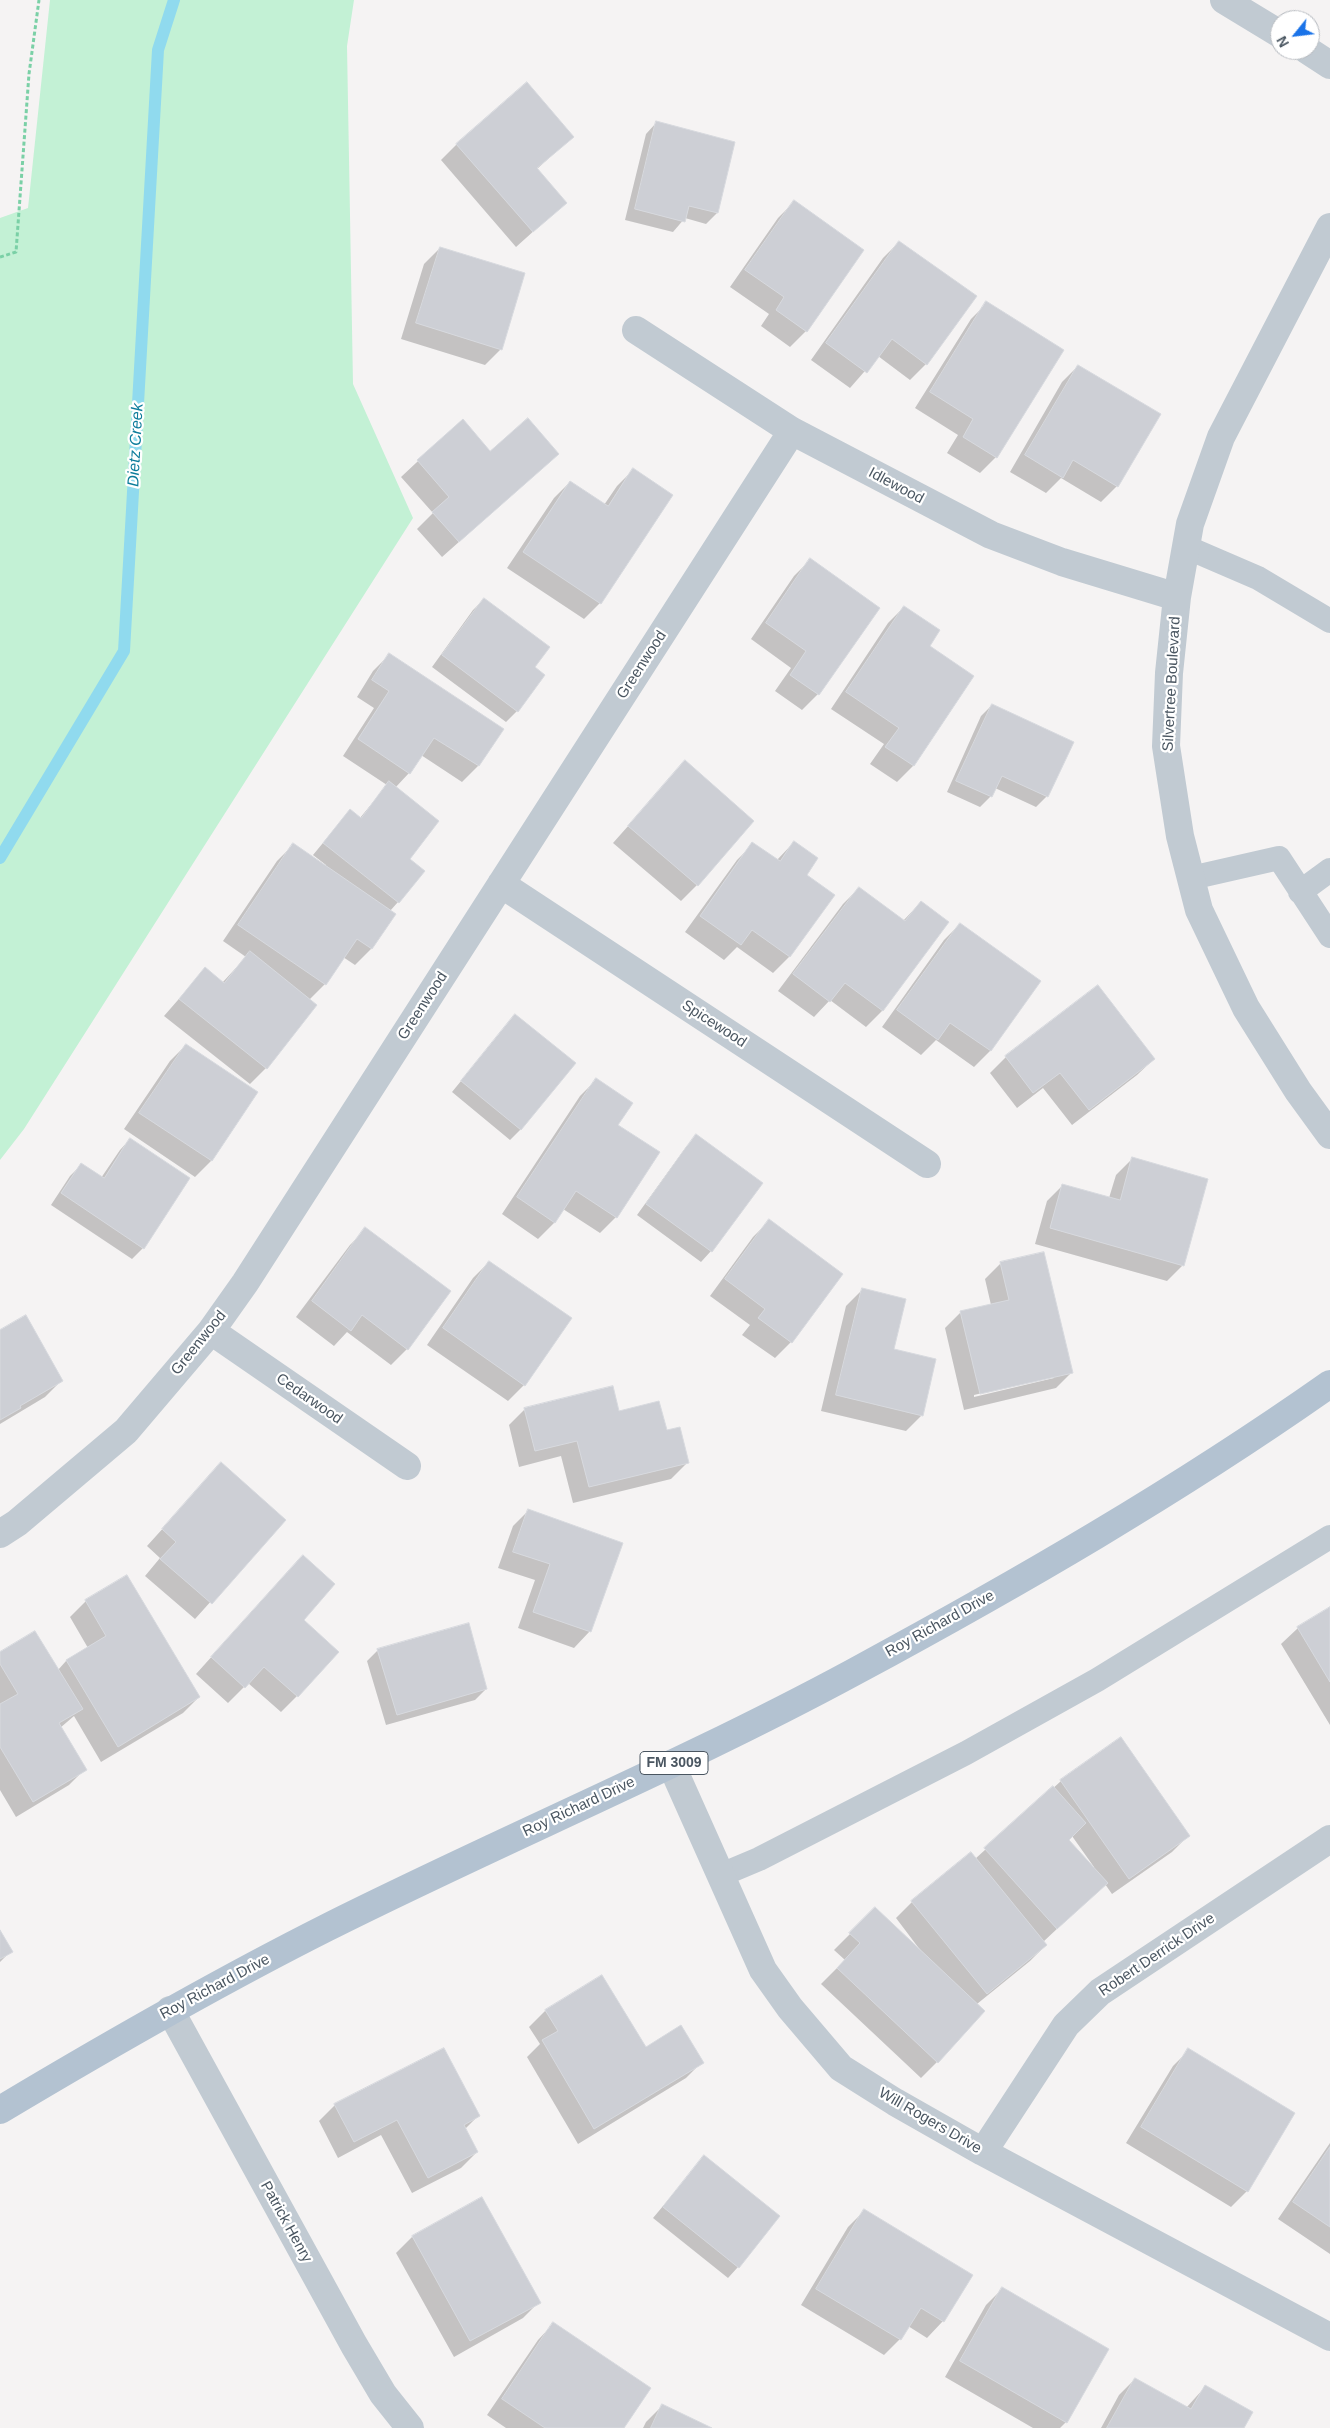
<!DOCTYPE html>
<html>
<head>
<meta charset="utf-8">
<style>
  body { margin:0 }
  #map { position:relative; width:1330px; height:2428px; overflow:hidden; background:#f5f3f3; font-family:Arial,sans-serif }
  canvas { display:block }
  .north { position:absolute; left:1270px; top:10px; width:50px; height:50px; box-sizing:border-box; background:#fff; border:1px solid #b7bbc0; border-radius:50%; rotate:241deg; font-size:14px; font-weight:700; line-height:20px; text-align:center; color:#4a5661 }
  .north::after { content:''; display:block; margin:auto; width:18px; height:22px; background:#1a73e8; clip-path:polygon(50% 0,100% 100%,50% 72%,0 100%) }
</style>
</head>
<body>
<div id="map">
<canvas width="1330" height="2428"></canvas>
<div class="north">N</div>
</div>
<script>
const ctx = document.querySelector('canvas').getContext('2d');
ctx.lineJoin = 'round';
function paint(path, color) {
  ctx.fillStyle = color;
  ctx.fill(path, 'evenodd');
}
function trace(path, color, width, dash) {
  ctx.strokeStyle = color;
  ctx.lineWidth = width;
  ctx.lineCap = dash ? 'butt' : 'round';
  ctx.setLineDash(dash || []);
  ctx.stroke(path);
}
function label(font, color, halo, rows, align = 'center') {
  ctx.font = font + ' Arial,sans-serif';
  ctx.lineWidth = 4.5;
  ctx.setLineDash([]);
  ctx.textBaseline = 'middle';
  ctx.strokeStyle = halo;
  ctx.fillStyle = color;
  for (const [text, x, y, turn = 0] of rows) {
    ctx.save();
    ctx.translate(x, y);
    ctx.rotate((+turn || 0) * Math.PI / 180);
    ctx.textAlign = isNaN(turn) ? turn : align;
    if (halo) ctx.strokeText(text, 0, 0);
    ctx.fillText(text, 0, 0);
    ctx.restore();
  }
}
paint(new Path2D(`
  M50 0H354L347 46 353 384 413 518 24 1129 0 1160V218L28 208Z`), '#c3f1d5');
paint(new Path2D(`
  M656 123 717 213 706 224 685 218 673 232 625 220 646 134Z
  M572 137 537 169 565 203 516 247 441 160 457 144Z
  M794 202 806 331 790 347 761 326 769 314 730 287 778 218Z
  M899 242 926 364 910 380 878 356 850 388 811 360 883 258Z
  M440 248 501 349 485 365 401 339 424 264Z
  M987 303 996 457 980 473 947 453 958 435 915 408 971 319Z
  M1078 366 1117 486 1101 502 1061 478 1046 493 1010 472 1062 382Z
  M462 420 490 453 558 454 442 557 417 529 433 513 401 477Z
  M633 470 600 603 584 619 507 568 554 498 570 482 604 505 617 486Z
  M810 560 878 608 818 694 802 710 775 691 791 668 751 639 794 576Z
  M484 599 517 711 506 722 432 667 473 610Z
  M904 607 928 647 972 676 913 766 897 782 870 764 884 744 831 709 888 623Z
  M389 655 502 729 478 766 462 782 421 755 409 773 395 788 408 859 398 902 390 911 394 914 371 949 355 965 343 957 325 984 309 1000 266 1068 250 1084 164 1016 205 969 222 983 246 957 223 941 277 861 293 845 325 867 326 865 313 855 350 810 360 818 387 785 343 756 374 708 357 697 373 671Z
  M992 705 1047 796 1036 807 995 788 991 796 980 807 947 792 981 716Z
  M685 762 697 885 681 901 613 843Z
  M794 842 805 875 833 895 789 957 773 973 737 947 724 960 685 932 737 860 753 844 777 860Z
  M859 888 903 921 921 902 947 922 882 1011 866 1027 830 1000 814 1017 778 991 843 904Z
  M960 924 1039 981 990 1051 974 1067 936 1040 921 1055 882 1027 944 940Z
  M515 1015 521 1129 510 1140 452 1092Z
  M186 1045 256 1092 211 1161 195 1177 124 1129 170 1061Z
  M1006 1057 1154 1059 1137 1075 1072 1125 1043 1088 1017 1108 990 1073Z
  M596 1080 617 1125 616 1217 600 1233 563 1209 554 1223 538 1239 502 1214 580 1096Z
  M697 1136 711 1251 701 1262 637 1215 686 1147Z
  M130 1139 143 1248 132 1259 51 1205 70 1176 81 1165 101 1178 120 1150Z
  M1132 1159 1183 1265 1167 1281 1035 1244 1047 1201 1063 1185 1109 1198 1116 1175Z
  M769 1221 841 1274 791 1342 775 1358 742 1335 750 1325 710 1296 753 1237Z
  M366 1229 407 1349 391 1365 347 1332 334 1346 296 1317 350 1245Z
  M489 1262 524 1385 508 1401 427 1345 473 1278Z
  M1001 1263 1072 1372 1056 1388 964 1410 945 1328 961 1312 991 1305 985 1279ZM1054 1376V1378L974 1397V1395Z
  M862 1290 922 1415 906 1431 821 1411 846 1306Z
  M0 1331 61 1381 45 1397 0 1424Z
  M525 1409 619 1412 666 1432 687 1463 671 1479 573 1503 561 1456 519 1467 509 1425Z
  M221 1464 284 1520 195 1619 145 1576 160 1558 147 1546Z
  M529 1510 590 1631 574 1648 518 1628 535 1580 498 1568 513 1526Z
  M287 1573 302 1620 297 1696 281 1712 248 1683 228 1703 196 1674Z
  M86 1601 199 1697 183 1713 101 1762 74 1716 60 1728 85 1769 69 1785 16 1817 0 1790V1653L58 1670 66 1661 88 1648 70 1617Z
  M1330 1609V1725L1281 1644 1298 1628Z
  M378 1650 486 1689 475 1700 386 1725 367 1661Z
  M1061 1781 1188 1836 1172 1852 1112 1894 1105 1884 1043 1942 1046 1945 1030 1961 977 2004 937 2062 921 2078 821 1984 845 1960 834 1950 859 1925 924 1955 896 1918 912 1902 975 1859ZM1072 1836 1094 1867 1092 1868 1067 1840Z
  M0 1932 11 1951 0 1962Z
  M545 2011 645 2049 702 2062 686 2078 578 2144 527 2057 540 2044 529 2027Z
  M1189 2050 1247 2191 1231 2207 1126 2143 1173 2066Z
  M335 2105 478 2116 465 2129 477 2152 461 2168 412 2193 381 2135 338 2158 319 2121Z
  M1330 2143V2254L1278 2219Z
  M704 2157 738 2267 728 2278 653 2218Z
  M864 2211 943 2321 927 2338 908 2326 900 2339 884 2355 801 2305 848 2227Z
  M412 2237 539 2302 523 2318 454 2357 396 2253Z
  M1002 2289 1066 2422 1060 2428H1033L945 2377 986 2305Z
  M554 2323 622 2428H506L487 2415 538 2340Z
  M1135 2379 1186 2408 1205 2387 1243 2428H1101L1119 2395Z
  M662 2406 709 2428H643L646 2422Z`), '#0003');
trace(new Path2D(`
  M0 858 124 651 158 50 174 0`), '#90daee', 12);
const building = new Path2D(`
  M527 82 574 137 537 168 567 203 533 232 456 144Z
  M656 121 735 142 718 213 689 206 685 222 635 209Z
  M794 200 864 250 807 332 776 310 784 297 745 270Z
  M899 241 977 296 927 365 892 339 867 373 826 343Z
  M440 247 525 273 502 350 416 323Z
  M986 301 1064 350 997 458 963 437 973 419 930 392Z
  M1078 365 1161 414 1118 487 1073 460 1063 478 1025 455Z
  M528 418 559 454 459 542 432 512 449 497 417 460 463 419 490 451Z
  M633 468 673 495 601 604 523 552 570 481 608 506Z
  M810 558 880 608 819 695 790 675 806 651 766 623Z
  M484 598 550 647 535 667 545 675 518 712 442 655Z
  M904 606 940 630 930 646 974 676 914 766 885 747 899 728 846 692Z
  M389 653 504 729 479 766 434 738 410 774 358 739 389 691 372 680Z
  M992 704 1074 742 1048 797 1002 776 992 797 956 781Z
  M685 760 754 821 698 886 628 826Z
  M389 781 439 821 410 859 425 871 399 903 323 843 350 809 361 818Z
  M794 841 818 858 807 875 835 895 790 957 752 930 741 945 700 916 752 842 780 861Z
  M293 843 396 914 372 949 357 939 326 985 238 925Z
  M859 887 905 921 921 901 949 922 883 1011 845 983 830 1002 793 974Z
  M960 923 1041 981 991 1051 950 1023 938 1040 897 1010Z
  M250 951 317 1005 267 1069 179 999 205 967 224 983Z
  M1098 985 1155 1059 1089 1110 1060 1073 1033 1093 1005 1056Z
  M515 1014 576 1063 521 1130 461 1081Z
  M186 1044 258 1092 212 1161 139 1113Z
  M596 1078 633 1103 618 1125 660 1152 617 1218 576 1191 555 1223 517 1197Z
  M696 1134 763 1183 712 1252 646 1204Z
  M130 1138 190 1178 144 1249 61 1193 81 1163 104 1178Z
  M1132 1157 1208 1179 1184 1266 1050 1228 1062 1184 1120 1200Z
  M769 1219 843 1274 792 1343 758 1318 765 1309 725 1279Z
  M365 1227 451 1291 408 1350 362 1315 351 1331 312 1301Z
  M1044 1252 1073 1373 980 1394 960 1311 1009 1300 1000 1262Z
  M489 1261 572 1318 525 1386 443 1328Z
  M862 1288 906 1299 894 1349 936 1359 923 1416 836 1395Z
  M26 1315 63 1381 20 1406 21 1408 0 1420V1330Z
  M613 1386 619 1411 659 1401 667 1430 680 1427 689 1463 589 1487 577 1441 535 1451 524 1408Z
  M221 1462 286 1520 212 1604 160 1559 176 1542 162 1529Z
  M528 1509 623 1543 591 1632 533 1612 550 1564 513 1552Z
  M303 1555 335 1584 304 1620 339 1652 298 1697 264 1667 245 1688 211 1657Z
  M127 1575 200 1697 118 1747 66 1660 106 1636 85 1600Z
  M1330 1607V1682L1297 1627Z
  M469 1623 487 1689 397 1715 377 1649Z
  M35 1631 83 1709 59 1723 87 1770 33 1802 0 1747V1704L18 1694 0 1664V1652Z
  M1121 1737 1190 1836 1129 1879 1060 1780Z
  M1053 1786 1086 1823 1069 1840 1108 1883 1057 1929 984 1848Z
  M971 1852 1047 1945 987 1994 911 1901Z
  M875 1907 985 2011 938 2063 837 1968 860 1943 849 1933Z
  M0 1930 13 1952 0 1959Z
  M602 1975 646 2047 681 2025 704 2063 594 2129 542 2040 558 2031 545 2010Z
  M444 2048 480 2116 464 2125 478 2152 428 2178 397 2120 354 2142 334 2104Z
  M1188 2048 1295 2113 1248 2192 1141 2127Z
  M1330 2147V2227L1293 2202Z
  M704 2155 780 2216 739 2268 663 2207Z
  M482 2197 541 2303 470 2341 412 2236Z
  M864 2209 973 2275 944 2322 921 2308 901 2340 816 2289Z
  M1002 2287 1109 2349 1067 2423 960 2361Z
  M553 2322 651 2388 624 2428H545L502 2399Z
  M1135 2378 1191 2409 1205 2385 1253 2412 1244 2428H1107Z
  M662 2404 712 2428H651Z`);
paint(building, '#cdcfd5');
trace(building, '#d7d9de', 1);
trace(new Path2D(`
  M0 257 16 252 29 74 39 0`), '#7ad0a6', 3, [4, 2.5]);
trace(new Path2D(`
  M1186 547 1258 578 1330 621
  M1191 878 1279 858 1330 936
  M1300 892 1330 870
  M721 1875 759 1859 966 1753 1097 1680 1330 1537`), '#c1cad2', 24);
trace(new Path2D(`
  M1224 0 1280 34
  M1307 50 1330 65
  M1330 227 1221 437 1190 524 1177 597 1169 673 1166 746 1180 836 1199 910 1246 1008 1298 1091 1330 1135
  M636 330 792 431 991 535 1062 562 1177 597
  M501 884 927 1164
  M211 1331 407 1466
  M0 1534 17 1523 126 1431 211 1331 245 1283 792 431
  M671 1764 763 1970 790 2008 841 2068 895 2102 983 2152 1330 2337
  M170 2010 354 2345 383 2394 410 2428
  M983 2152 1066 2025 1100 1992 1330 1839`), '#c1cad2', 28);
trace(new Path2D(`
  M0 2110C107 2046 215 1984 326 1928 501 1840 682 1765 854 1672 1017 1584 1178 1491 1330 1384`), '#b3c2d1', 28);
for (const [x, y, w] of [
  [674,1763,68]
]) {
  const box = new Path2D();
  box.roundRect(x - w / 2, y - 11.5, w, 23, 4);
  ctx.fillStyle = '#fff';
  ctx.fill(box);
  trace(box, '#4a5661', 1);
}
label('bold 14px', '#4a5661', null, [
  ["FM 3009",674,1763]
]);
label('15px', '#4a5661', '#fff', [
  ["Idlewood",896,486,28],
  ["Greenwood",642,665,-57],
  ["Silvertree Boulevard",1172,684,-87],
  ["Greenwood",423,1006,-57],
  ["Spicewood",714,1024,33],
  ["Greenwood",199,1343,-51],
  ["Cedarwood",309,1399,35],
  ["Roy Richard Drive",940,1624,-29],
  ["Roy Richard Drive",579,1807,-25],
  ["Robert Derrick Drive",1157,1955,-34],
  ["Roy Richard Drive",215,1987,-28],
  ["Will Rogers Drive",930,2121,30],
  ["Patrick Henry",286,2222,61]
]);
label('italic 16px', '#0c7c9b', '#fff', [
  ["Dietz Creek",136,445,-87]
]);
</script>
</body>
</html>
